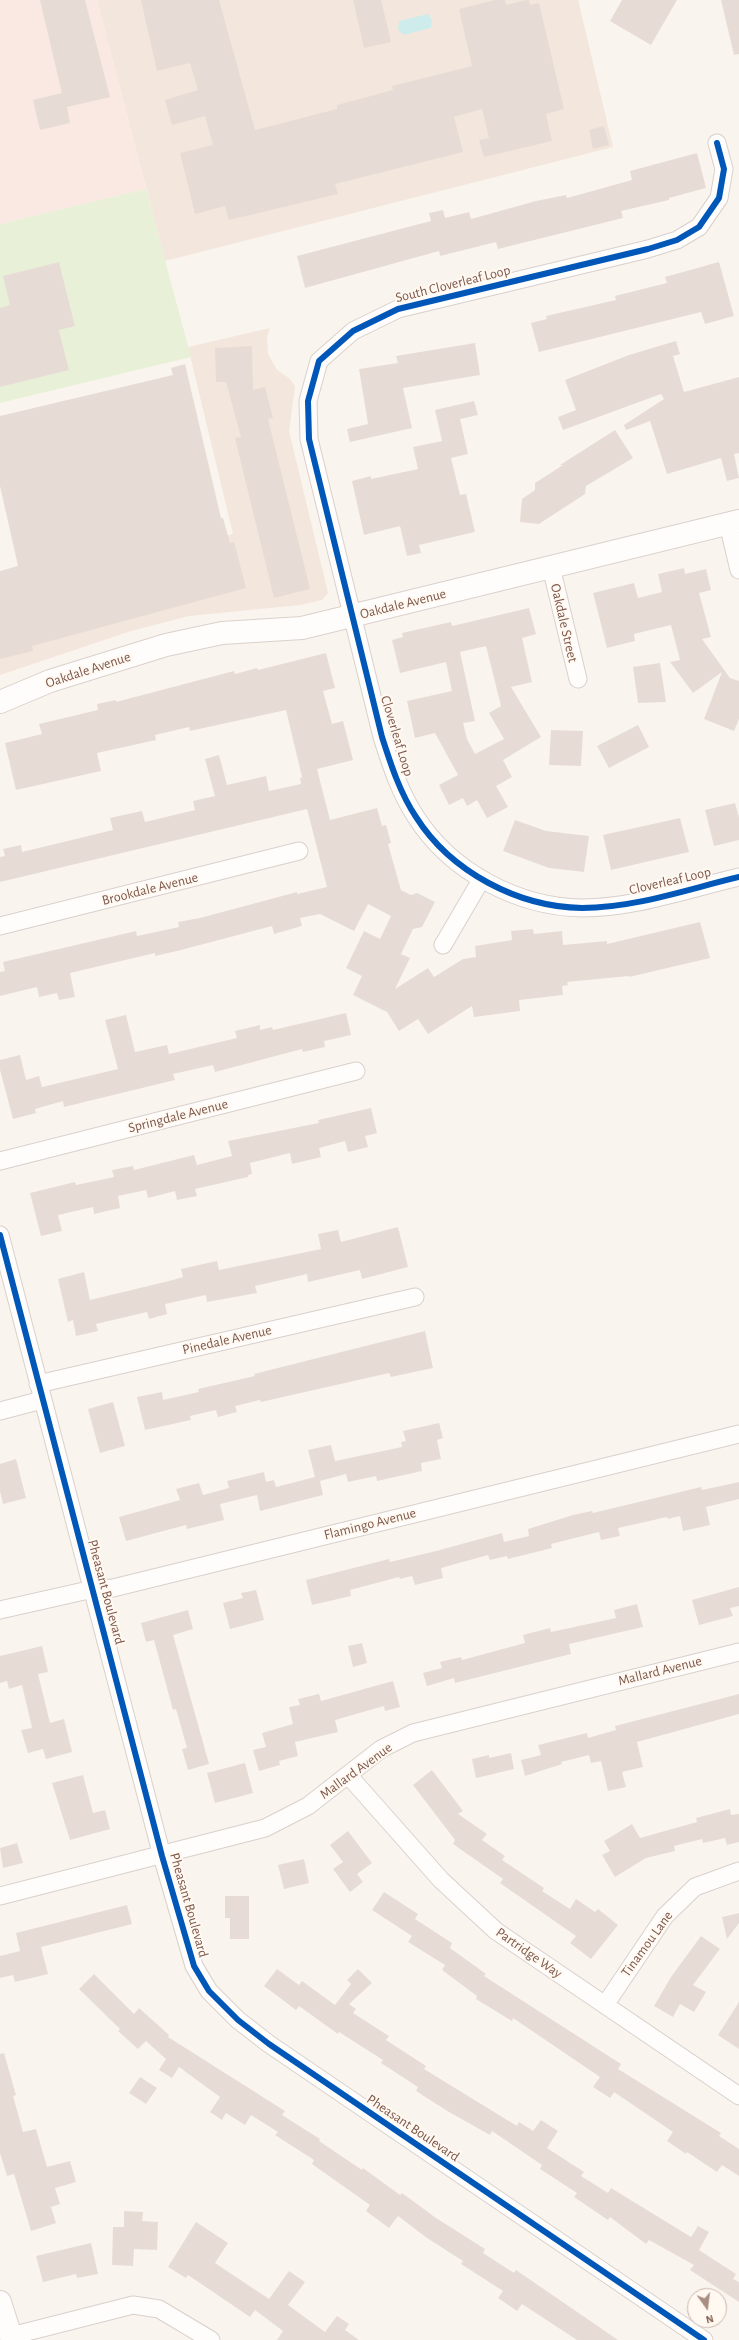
<!DOCTYPE html>
<html>
<head>
<meta charset="utf-8">
<style>
  body { margin:0 }
  #map { position:relative; width:739px; height:2340px; overflow:hidden; background:#faf4ee; font-family:"Alegreya Sans",sans-serif }
  canvas { display:block }
  .north { position:absolute; left:687px; top:2288px; width:40px; height:40px; box-sizing:border-box; background:#fff9f2; border:1px solid #cbb8af; border-radius:50%; rotate:166deg; font-size:11px; font-weight:700; line-height:16px; text-align:center; color:#7d574a }
  .north::after { content:''; display:block; margin:auto; width:14px; height:18px; background:#a98e83; clip-path:polygon(50% 0,100% 100%,50% 72%,0 100%) }
</style>
</head>
<body>
<div id="map">
<canvas width="739" height="2340"></canvas>
<div class="north">N</div>
</div>
<script>
const ctx = document.querySelector('canvas').getContext('2d');
ctx.lineJoin = 'round';
function paint(path, color) {
  ctx.fillStyle = color;
  ctx.fill(path, 'evenodd');
}
function trace(path, color, width, dash) {
  ctx.strokeStyle = color;
  ctx.lineWidth = width;
  ctx.lineCap = dash ? 'butt' : 'round';
  ctx.setLineDash(dash || []);
  ctx.stroke(path);
}
function label(font, color, halo, rows, align = 'center') {
  ctx.font = font + ' "Alegreya Sans",sans-serif';
  ctx.lineWidth = 4;
  ctx.setLineDash([]);
  ctx.textBaseline = 'middle';
  ctx.strokeStyle = halo;
  ctx.fillStyle = color;
  for (const [text, x, y, turn = 0] of rows) {
    ctx.save();
    ctx.translate(x, y);
    ctx.rotate((+turn || 0) * Math.PI / 180);
    ctx.textAlign = isNaN(turn) ? turn : align;
    if (halo) ctx.strokeText(text, 0, 0);
    ctx.fillText(text, 0, 0);
    ctx.restore();
  }
}
paint(new Path2D(`
  M97 0H578L613 147 165 261Z
  M270 328 267 337 268 354 277 370 289 378 295 386 289 431 328 593 322 600 300 605 189 616 131 631 0 675V591L233 534 188 347Z`), '#f3e6dc');
paint(new Path2D(`
  M0 0H97L146 189 0 224Z`), '#fae8e2');
paint(new Path2D(`
  M146 189 191 357 0 403V224Z`), '#e8f1d8');
paint(new Path2D(`
  M428 14 432 20 431 28 403 35 398 29 399 21Z`), '#cfecec');
paint(new Path2D(`
  M40 0H85L110 97 67 107 70 123 40 130 33 100 62 93Z
  M141 0H219L255 130 337 109V105L393 90 392 86 472 66 459 9 495 0H505L506 5 526 0H529L530 5 539 3 564 109 546 114 552 141 484 157 479 140 489 138 482 109 454 117 463 152 335 184 338 194 229 220 225 206 195 214 180 153 213 145 205 116 172 125 165 100 198 90 190 63 157 71Z
  M353 0H381L391 42 364 48Z
  M622 0H677L651 45 610 21Z
  M721 0H739V54L734 55Z
  M604 126 609 145 593 149 589 130Z
  M697 153 706 188 669 198V200L621 211 623 218 498 249 496 242 440 256 439 251 305 288 297 256 431 221 429 213 443 210 445 218 469 212 471 219 536 201 566 195 567 198 632 180 630 171Z
  M59 262 75 326 59 330 69 370 0 387V308L10 305 3 276Z
  M719 262 734 316 705 324 701 312 539 352 531 323 547 319 546 316 616 300 615 296 667 283 665 277Z
  M676 341 680 354 673 356 684 392 739 377V453L734 454 739 478 727 481 721 458 667 474 650 421 626 430 624 425 664 399 661 394 563 430 558 417 576 410 565 380 629 355Z
  M475 343 480 375 403 388 412 428 350 442 347 429 368 424 359 369 398 363 396 356Z
  M252 346 253 390 265 387 273 418 268 419 310 589 274 598 235 438 241 437 226 382H216L215 348Z
  M185 364 221 518H223L230 543 234 542 246 588 32 646 33 651 0 659V571L18 566 0 486V416L173 375 171 368Z
  M474 401 478 415 460 419 468 454 451 458 460 495 466 494 475 532 419 545 421 553 407 556 400 526 364 535 352 481 371 476V479L418 469 413 447 442 441 435 410Z
  M615 430 633 458 586 486 585 494 539 524 520 522 522 499 535 490V483L563 465H560Z
  M684 568 685 574 706 569 711 590 699 593 711 637 702 639 730 678 739 681V719L734 731 704 719 722 672 693 693 670 662 680 660 671 625 634 634 635 641 607 648 593 593 634 583 638 598 662 592 658 574Z
  M529 608 536 634 522 638 532 682 511 687 541 737 503 760 512 777 496 786 508 807 487 818 477 800 467 806 463 798 449 805 439 785 458 775 435 733 415 738 407 701 452 691 446 662 400 673 392 640 403 637 402 633 451 622 452 626ZM486 646 501 706 489 713 504 739 475 754 467 739 463 723 475 721 460 652Z
  M326 653 335 688 323 691 332 724 343 721 353 760 317 769 330 820 377 808 382 826 386 825 391 843 388 844 401 890 411 895 417 893 435 902 422 927 413 929 401 954 410 958 395 989 428 968 434 977 463 959 476 957 475 946 512 940 511 931 533 929 534 934 562 931 563 945 607 941V944L700 922 710 958 629 977V976L567 982 568 985 562 986 563 995 519 1000 520 1011 474 1017 472 1006 428 1034 418 1019 399 1031 387 1012 353 995 362 976 346 968 364 931 380 939 391 916 368 904 354 931 320 914 300 918 302 926 274 934 272 926 181 950 155 956V953L70 973 75 997 59 1000 57 993 39 997 37 987 0 996V972L5 971 3 962 136 931 137 936 179 927 178 922 200 918 297 892V894L327 887 307 809 0 882V857L5 856 3 849 21 845 22 852 113 830 110 818 142 811 145 822 195 810 193 801 215 796 205 759 219 755 227 785 266 776 269 791 301 784 300 778 302 777 286 710 190 731 189 727 155 735 156 740 97 753 101 771 16 790 5 743 42 734 39 724 98 710 97 704 116 700V702L234 671 235 674 257 668 258 670Z
  M660 663 666 702 638 703 633 667Z
  M638 725 649 747 609 768 597 746Z
  M551 730 583 731 581 766 549 765Z
  M735 803 739 817V840L714 846 705 810Z
  M680 818 689 852 611 870 603 835Z
  M515 820 546 831 589 836 584 872 549 868 503 851Z
  M346 1013 351 1035 324 1041 325 1047 303 1052 302 1049 215 1072 213 1065 173 1074 175 1080 64 1107 63 1101 35 1109 36 1113 13 1119 0 1070V1060L20 1055 26 1080 39 1076 42 1087 118 1069 105 1020 126 1015 135 1052 167 1045 169 1054 237 1038 235 1031 260 1025V1030L272 1027 273 1030Z
  M371 1108 377 1133 365 1136 368 1147 348 1152 345 1141 319 1148 321 1157 292 1164 290 1153 250 1163 252 1174 248 1175V1177L195 1189 197 1196 177 1200 175 1191 148 1198 146 1190 118 1196 120 1208 94 1214 93 1207 58 1215 62 1231 41 1236 30 1193 75 1182 76 1185 114 1177 112 1170 133 1166 134 1170 194 1155 197 1165 232 1156 228 1141 319 1123 318 1120Z
  M398 1227 408 1267 362 1279 360 1270 308 1282 307 1274 255 1286 257 1293 207 1302 206 1295 165 1304 167 1314 149 1319 147 1312 96 1324 98 1331 76 1336 73 1320 68 1322 58 1279 84 1272 90 1300 173 1280 183 1277 181 1269 217 1261 219 1270 321 1249 318 1234 338 1230 341 1242Z
  M425 1331 433 1368 391 1377 389 1373 261 1402 260 1400 235 1406 237 1412 218 1417 216 1410 190 1416 191 1420 145 1430 137 1397 162 1392 163 1400 199 1392 198 1389 255 1376 254 1374Z
  M113 1402 125 1446 100 1453 88 1409Z
  M439 1423 443 1438 437 1440 441 1459 421 1463 422 1471 377 1481 376 1476 348 1482 346 1474 320 1481 323 1495 260 1511 257 1495 220 1504 224 1520 187 1529 186 1525 126 1541 119 1517 180 1500 176 1489 199 1483 203 1495 229 1488 227 1481 264 1472 266 1482 274 1480 276 1487 315 1477 308 1450 331 1445 335 1461 402 1447 401 1442 406 1441 403 1431Z
  M16 1459 26 1498 3 1504 0 1491V1464Z
  M739 1482V1499L706 1507 710 1525 683 1531 680 1516 668 1519 667 1517 618 1528 620 1536 601 1540 599 1532 551 1544 552 1548 508 1559 507 1556 490 1560 488 1555 441 1568 443 1578 415 1585 412 1576 400 1579 399 1577 350 1590 351 1596 312 1605 306 1580 389 1559 390 1562 436 1551 502 1533 504 1542 529 1536 528 1529 573 1515 592 1511 593 1513 701 1487 702 1490Z
  M739 1587V1606L730 1608 733 1616 699 1625 692 1600Z
  M256 1590 264 1620 230 1629 223 1603 243 1598 241 1593Z
  M637 1604 643 1627 569 1644 571 1654 455 1683 454 1678 427 1686 423 1673 442 1668 440 1662 461 1657 462 1660 525 1643 523 1635 550 1628 551 1632 616 1618 614 1610Z
  M188 1610 193 1629 173 1635 209 1764 188 1770 182 1749 187 1748 176 1709 173 1710 154 1640 146 1642 141 1623Z
  M362 1643 367 1663 353 1667 348 1646Z
  M42 1646 48 1672 38 1674 50 1723 64 1719 72 1752 46 1759 43 1749 28 1753 21 1730 32 1728 22 1685 9 1689 7 1681 0 1683V1656Z
  M393 1681 400 1707 385 1711 384 1706 335 1720 338 1732 295 1742 298 1756 279 1761 280 1765 259 1771 253 1750 266 1747 262 1733 293 1724 289 1707 300 1705 298 1699 319 1694 321 1701Z
  M739 1694V1714L637 1742 643 1767 622 1772 626 1787 608 1791 601 1761 591 1763 589 1755 561 1762 562 1764 525 1776 521 1760 541 1755 538 1745 587 1733 588 1738 616 1730 615 1726Z
  M511 1753 514 1769 476 1778 472 1759 489 1755V1758Z
  M245 1763 253 1793 215 1803 207 1773Z
  M432 1770 463 1811 458 1814 487 1834 482 1840 505 1856 502 1860 544 1888 542 1891 570 1909 576 1899 595 1912 598 1909 618 1925 591 1959 570 1943 576 1936 500 1883 503 1879 453 1844 455 1840 413 1785Z
  M83 1775 93 1813 105 1810 110 1829 70 1840 52 1783Z
  M730 1809 731 1815 739 1814V1842L727 1845 725 1838 703 1843 702 1839 674 1846 675 1851 646 1858 615 1877 602 1855 610 1851 604 1841 632 1824 640 1838 697 1822 696 1818Z
  M348 1831 372 1863 357 1874 363 1882 350 1892 333 1869 343 1862 330 1845Z
  M17 1843 23 1863 3 1868 0 1848Z
  M304 1859 309 1883 284 1889 278 1865Z
  M384 1892 418 1914 415 1919 452 1943 450 1948 486 1974 484 1976 621 2064 618 2069 721 2133 719 2136 739 2149V2176L722 2165 717 2172 687 2152 686 2154 667 2141 673 2132 614 2092 610 2098 593 2087 600 2077 513 2018 512 2021 476 1999 477 1996 442 1970 445 1965 408 1942 412 1936 372 1910Z
  M225 1896H249V1939H230V1918H225Z
  M127 1905 132 1924 41 1947 48 1974 15 1982 13 1975 0 1978V1956L20 1951 16 1933Z
  M739 1913V1923L727 1939 722 1917Z
  M701 1936 720 1949 693 1985 706 1992 694 2012 680 2004 673 2017 654 2006 671 1977Z
  M277 1969 299 1985 302 1981 335 2005 351 1984 347 1980 358 1969 372 1983 349 2004 356 2009 353 2013 389 2036 386 2040 426 2066 424 2069 517 2126 519 2122 533 2131 541 2120 558 2131 547 2148 584 2172 581 2176 608 2193 611 2188 691 2237 698 2226 709 2232 699 2250 736 2274 733 2279 739 2282V2302L690 2270 694 2265 649 2240 646 2244 610 2217 608 2220 574 2197 577 2193 540 2169 542 2165 492 2131 490 2135 449 2112 416 2091 418 2087 381 2063 383 2060 339 2032 338 2034 299 2006 296 2010 264 1986Z
  M94 1974 134 2014 139 2008 169 2035 168 2037 285 2111 282 2115 320 2139 319 2141 362 2170 363 2168 400 2195 402 2193 436 2218 485 2249 483 2253 514 2273 516 2270 618 2340H577L522 2304 517 2311 498 2298 503 2291 461 2264 463 2261 427 2238 398 2216 389 2228 366 2211 370 2205 312 2164 314 2160 275 2135 278 2132 251 2115 245 2125 226 2113 222 2120 210 2112 220 2097 179 2067 172 2078 159 2070 166 2059 146 2041 138 2049 118 2031 120 2029 79 1989Z
  M739 2002V2049L718 2035Z
  M4 2053 16 2095 13 2096 23 2132 36 2129 47 2167 70 2161 76 2182 55 2188 60 2204 51 2207 56 2223 31 2231 14 2174 7 2176 0 2153V2054Z
  M140 2077 157 2088 146 2104 129 2093Z
  M124 2211 143 2212 142 2221 158 2222 157 2250 134 2249 133 2266 112 2265 113 2227H124Z
  M196 2222 228 2243 215 2263 269 2299 289 2271 305 2282 288 2305 325 2332 337 2316 349 2324 345 2330 359 2340H277L283 2331 255 2310 250 2317 188 2275 186 2278 168 2267Z
  M91 2243 98 2274 77 2278 76 2274 43 2282 36 2256Z`), '#e7dcd5');
const street = new Path2D(`
  M717 143 724 169 719 198 699 227 677 240 648 249 398 309 353 331 319 361 308 401 309 439 382 737C391 765 400 793 416 817 451 872 518 907 582 908 635 908 688 889 739 877
  M728 524 739 570
  M551 567 578 679
  M0 926 299 851
  M443 945 481 880
  M0 1161 356 1071
  M0 1235 162 1856 194 1966 209 1991 238 2020 269 2044 704 2340
  M38 1384 415 1297
  M0 1411 42 1400
  M0 1610 93 1589 113 1588 739 1434
  M348 1775 441 1880 496 1931 739 2096
  M0 1896 265 1828 308 1806 381 1749 413 1733 739 1652
  M605 2005 665 1916 695 1887 739 1871
  M11 2336 133 2305 159 2309 211 2340`);
const secondary = new Path2D(`
  M0 702 50 681 166 645 222 633 302 628 739 521
  M0 2302 12 2340`);
trace(street, '#d9d0cb', 19);
trace(secondary, '#dbd1cc', 24);
trace(street, '#fefdfc', 17);
trace(secondary, '#fefdfc', 22);
trace(new Path2D(`
  M717 143 724 169 719 198 699 227 677 240 648 249 398 309 353 331 319 361 308 401 309 439 382 737C391 765 400 793 416 817 451 872 518 907 582 908 635 908 688 889 739 877
  M0 1235 162 1856 194 1966 209 1991 238 2020 269 2044 704 2340`), '#0057b8', 6);
label('14px', '#7d574a', '#fff9f2', [
  ["South Cloverleaf Loop",453,284,-14],
  ["Oakdale Avenue",403,604,-14],
  ["Oakdale Street",564,623,77],
  ["Oakdale Avenue",88,670,-18],
  ["Cloverleaf Loop",397,736,73],
  ["Cloverleaf Loop",670,881,-13],
  ["Brookdale Avenue",150,889,-14],
  ["Springdale Avenue",178,1116,-14],
  ["Pinedale Avenue",227,1340,-13],
  ["Flamingo Avenue",370,1524,-14],
  ["Pheasant Boulevard",106,1592,75],
  ["Mallard Avenue",660,1671,-14],
  ["Mallard Avenue",356,1771,-36],
  ["Pheasant Boulevard",189,1905,74],
  ["Tinamou Lane",647,1944,-54],
  ["Partridge Way",529,1953,35],
  ["Pheasant Boulevard",413,2128,34]
]);
</script>
</body>
</html>
